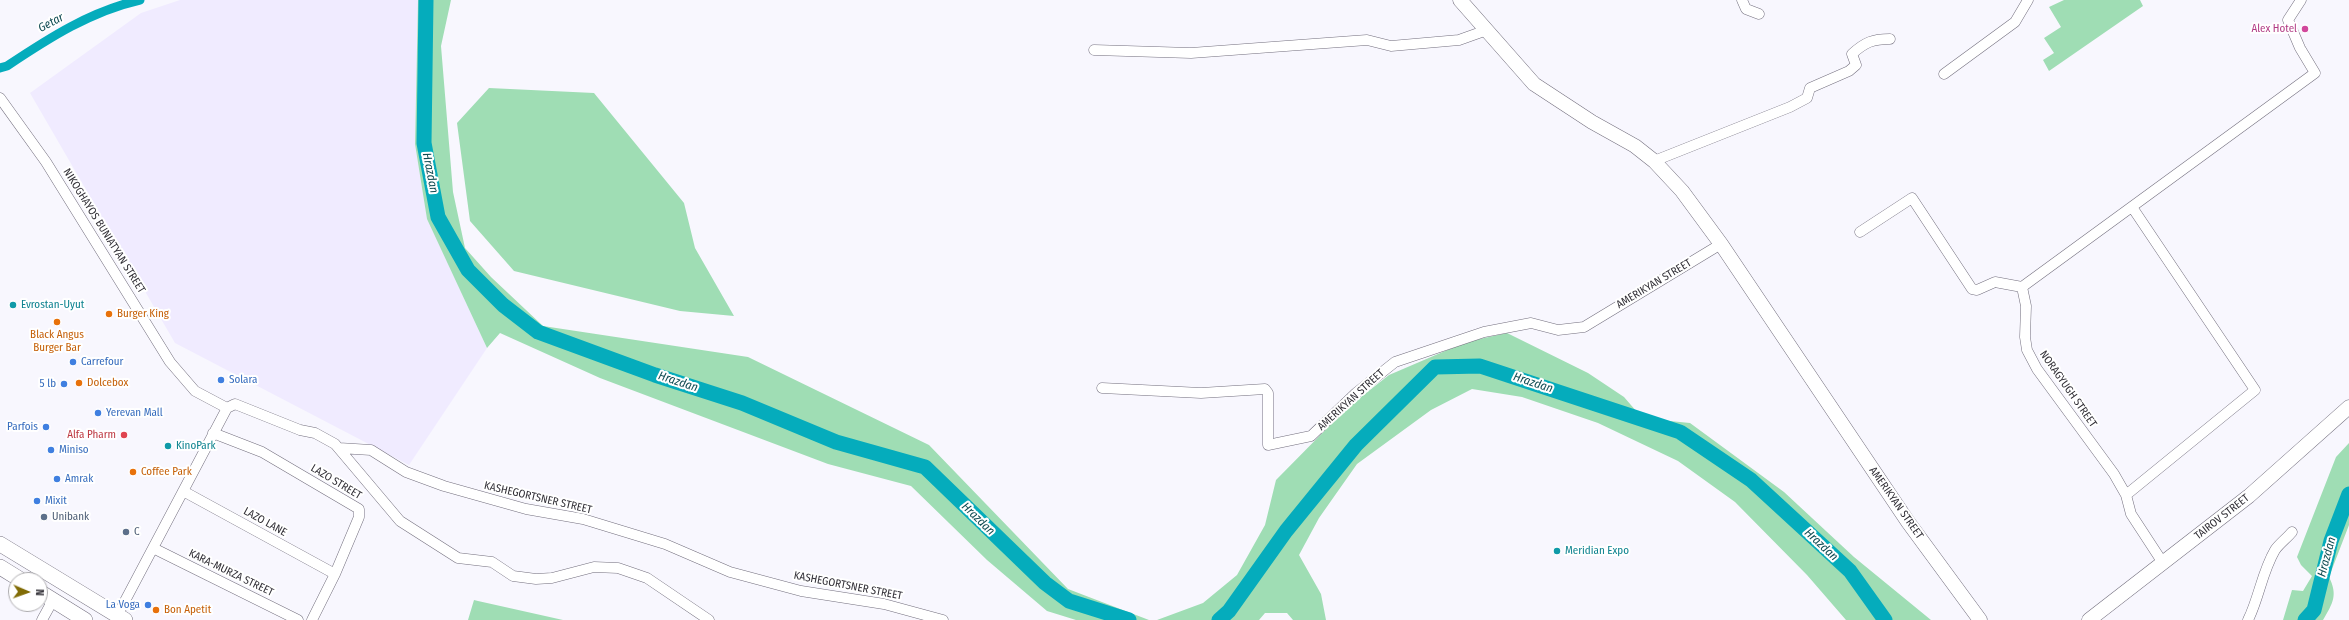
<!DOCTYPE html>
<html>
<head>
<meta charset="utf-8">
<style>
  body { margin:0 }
  #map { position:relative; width:2349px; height:620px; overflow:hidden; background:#f8f7fe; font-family:"Fira Sans Condensed",sans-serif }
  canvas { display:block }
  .north { position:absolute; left:8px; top:572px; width:40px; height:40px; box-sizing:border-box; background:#fff; border:1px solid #adacaf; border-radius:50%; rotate:92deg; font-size:11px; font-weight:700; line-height:16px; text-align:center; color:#312f36 }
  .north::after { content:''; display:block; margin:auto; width:14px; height:18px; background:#816c06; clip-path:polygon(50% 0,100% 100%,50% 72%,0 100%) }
</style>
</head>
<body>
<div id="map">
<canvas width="2349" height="620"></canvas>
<div class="north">N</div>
</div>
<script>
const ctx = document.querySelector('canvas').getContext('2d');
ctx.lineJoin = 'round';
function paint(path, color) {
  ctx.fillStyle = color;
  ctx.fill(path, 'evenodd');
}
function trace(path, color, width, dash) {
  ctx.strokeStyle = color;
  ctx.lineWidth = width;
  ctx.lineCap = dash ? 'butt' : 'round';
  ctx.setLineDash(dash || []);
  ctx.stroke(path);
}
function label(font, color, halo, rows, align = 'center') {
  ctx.font = font + ' "Fira Sans Condensed",sans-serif';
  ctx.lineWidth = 4;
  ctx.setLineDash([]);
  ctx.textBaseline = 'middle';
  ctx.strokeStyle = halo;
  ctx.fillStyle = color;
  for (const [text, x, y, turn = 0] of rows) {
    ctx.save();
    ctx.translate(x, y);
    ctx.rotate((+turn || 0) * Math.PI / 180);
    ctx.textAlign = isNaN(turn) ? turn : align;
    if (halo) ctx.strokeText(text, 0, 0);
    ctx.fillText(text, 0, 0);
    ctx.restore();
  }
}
paint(new Path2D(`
  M180 0H418L415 144 427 218 487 348 409 465 175 343 30 93 141 13Z`), '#f0ebff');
paint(new Path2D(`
  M418 0H451L441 46 453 192 465 248 491 277 543 326 748 357 929 445 1068 589 1149 620H1076L1047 611 987 560 911 486 828 464 600 378 500 333 487 348 427 219 415 144Z
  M2064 0H2140L2143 6 2049 71 2043 60 2054 53 2044 38 2061 27 2049 7Z
  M489 88 594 93 684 203 695 248 734 316 680 311 514 271 470 221 457 123Z
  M1507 333 1588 373 1624 397 1637 412 1660 420 1690 423 1784 492 1854 557 1931 620H1846L1807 575 1735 502 1678 461 1598 423 1522 397 1472 389 1431 410 1357 464 1319 518 1299 555 1321 594 1326 620H1293L1287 613H1265L1259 620H1157L1203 603 1237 575 1265 525 1276 480 1347 408 1389 375 1466 342Z
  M2349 443V525L2329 577C2338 595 2333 603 2323 620H2283L2292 590 2303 591 2312 576 2301 565 2297 557 2336 457Z
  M474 600 478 601 563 620H468Z`), '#9fddb4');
trace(new Path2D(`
  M0 68 7 66C49 38 91 11 140 0`), '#05acbc', 9);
trace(new Path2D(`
  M426 0 424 143 438 217 468 270 503 305 538 332 655 375 742 403 836 442 925 467 1045 583 1069 601 1129 620
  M1219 620 1229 611 1286 531 1356 445 1435 367 1480 366 1680 432 1751 480 1850 571 1885 620
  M2305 620 2314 610 2331 541 2349 494`), '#05acbc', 15);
const street = new Path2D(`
  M1742 0 1746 9 1759 14
  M1094 50 1191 53 1367 40 1391 46 1459 40 1487 30
  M1944 74 2015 22 2028 0
  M0 98 46 162 170 362 195 391 227 408
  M1654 161 1790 107 1807 98 1810 88 1849 71 1856 65 1852 54C1865 42 1873 39 1890 39
  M1860 232 1912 198 1972 289 1977 290 1995 282 2022 287
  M2022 287 2315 73 2300 48 2288 20 2301 0
  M2022 287 2026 306 2025 337 2027 350 2037 369 2114 474 2126 495 2131 514 2163 563
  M1102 388 1201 393 1265 389 1268 393V445L1311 436 1356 393 1395 362 1484 332 1531 323 1558 330 1584 327 1721 244
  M227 408 235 404 300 430 315 433 335 444 400 521 458 558 492 562 513 576 536 579 552 578 594 567 618 568 647 578 709 620
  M213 433 262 452 359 509V517L335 574 312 620
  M339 448 371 450 406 472 444 486 526 509 583 519 665 544 730 572 801 591 884 604 943 620
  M183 491 335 574
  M2126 495 2255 390 2132 207
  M153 548 298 620
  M117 616 227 408
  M42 620 53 600
  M2248 620C2259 598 2262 572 2275 550 2279 544 2287 538 2292 532`);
const secondary = new Path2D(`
  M1460 0 1534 84 1592 122 1635 146 1654 161 1682 191 1721 244 1908 522 1980 620
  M2089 620 2249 496 2349 407`);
const primary = new Path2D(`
  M0 544 125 620
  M0 567 21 580
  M40 592 85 620`);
trace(street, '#736f7e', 11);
trace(secondary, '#736f7e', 15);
trace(primary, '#736f7e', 16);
trace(street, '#fff', 10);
trace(secondary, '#fff', 14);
trace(primary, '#fff', 15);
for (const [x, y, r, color] of [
  [2305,29,4,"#d1479c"],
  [13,305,4,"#0f9aa8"],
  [109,314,4,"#e8710a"],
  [57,322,4,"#e8710a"],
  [73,362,4,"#3f7fe0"],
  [221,380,4,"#3f7fe0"],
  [79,383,4,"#e8710a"],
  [64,384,4,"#3f7fe0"],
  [98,413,4,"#3f7fe0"],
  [46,427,4,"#3f7fe0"],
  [124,435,4,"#e0444e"],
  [168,446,4,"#0f9aa8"],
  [51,450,4,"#3f7fe0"],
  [133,472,4,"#e8710a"],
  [57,479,4,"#3f7fe0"],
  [37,501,4,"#3f7fe0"],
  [44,517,4,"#5c6f8a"],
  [126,532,4,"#5c6f8a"],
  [1557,551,4,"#0f9aa8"],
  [148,605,4,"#3f7fe0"],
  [156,610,4,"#e8710a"]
]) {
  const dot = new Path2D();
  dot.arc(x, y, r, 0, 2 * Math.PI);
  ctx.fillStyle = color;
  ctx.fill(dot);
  trace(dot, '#fff', 1.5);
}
label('11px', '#b23c85', '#fff', [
  ["Alex Hotel",2297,29]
], 'right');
label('11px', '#312f36', '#fff', [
  ["NIKOGHAYOS BUNIATYAN STREET",104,231,58],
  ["AMERIKYAN STREET",1654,284,-31],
  ["NORAGYUGH STREET",2068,389,55],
  ["AMERIKYAN STREET",1351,400,-42],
  ["LAZO STREET",336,482,31],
  ["KASHEGORTSNER STREET",538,498,13],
  ["AMERIKYAN STREET",1896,503,55],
  ["TAIROV STREET",2222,517,-38],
  ["LAZO LANE",265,522,29],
  ["KARA-MURZA STREET",231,573,26],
  ["KASHEGORTSNER STREET",848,586,11]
]);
label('11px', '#0d838f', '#fff', [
  ["Evrostan-Uyut",21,305],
  ["KinoPark",176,446],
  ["Meridian Expo",1565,551]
], 'left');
label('11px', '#c56008', '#fff', [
  ["Burger King",117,314],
  ["Black Angus",57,335,"center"],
  ["Burger Bar",57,348,"center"],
  ["Dolcebox",87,383],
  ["Coffee Park",141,472],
  ["Bon Apetit",164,610]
], 'left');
label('11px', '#366cbe', '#fff', [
  ["Carrefour",81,362],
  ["Solara",229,380],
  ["5 lb",56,384,"right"],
  ["Yerevan Mall",106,413],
  ["Parfois",38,427,"right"],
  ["Miniso",59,450],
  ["Amrak",65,479],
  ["Mixit",45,501],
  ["La Voga",140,605,"right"]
], 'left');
label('11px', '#be3a42', '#fff', [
  ["Alfa Pharm",116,435]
], 'right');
label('11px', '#4e5e75', '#fff', [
  ["Unibank",52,517],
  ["C",134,532]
], 'left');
label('italic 12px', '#104b52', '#fff', [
  ["Getar",51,23,-28],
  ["Hrazdan",430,173,79],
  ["Hrazdan",678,382,18],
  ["Hrazdan",1533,383,18],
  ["Hrazdan",978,519,44],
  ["Hrazdan",1821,545,43],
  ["Hrazdan",2327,557,-75]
]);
</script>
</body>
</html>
